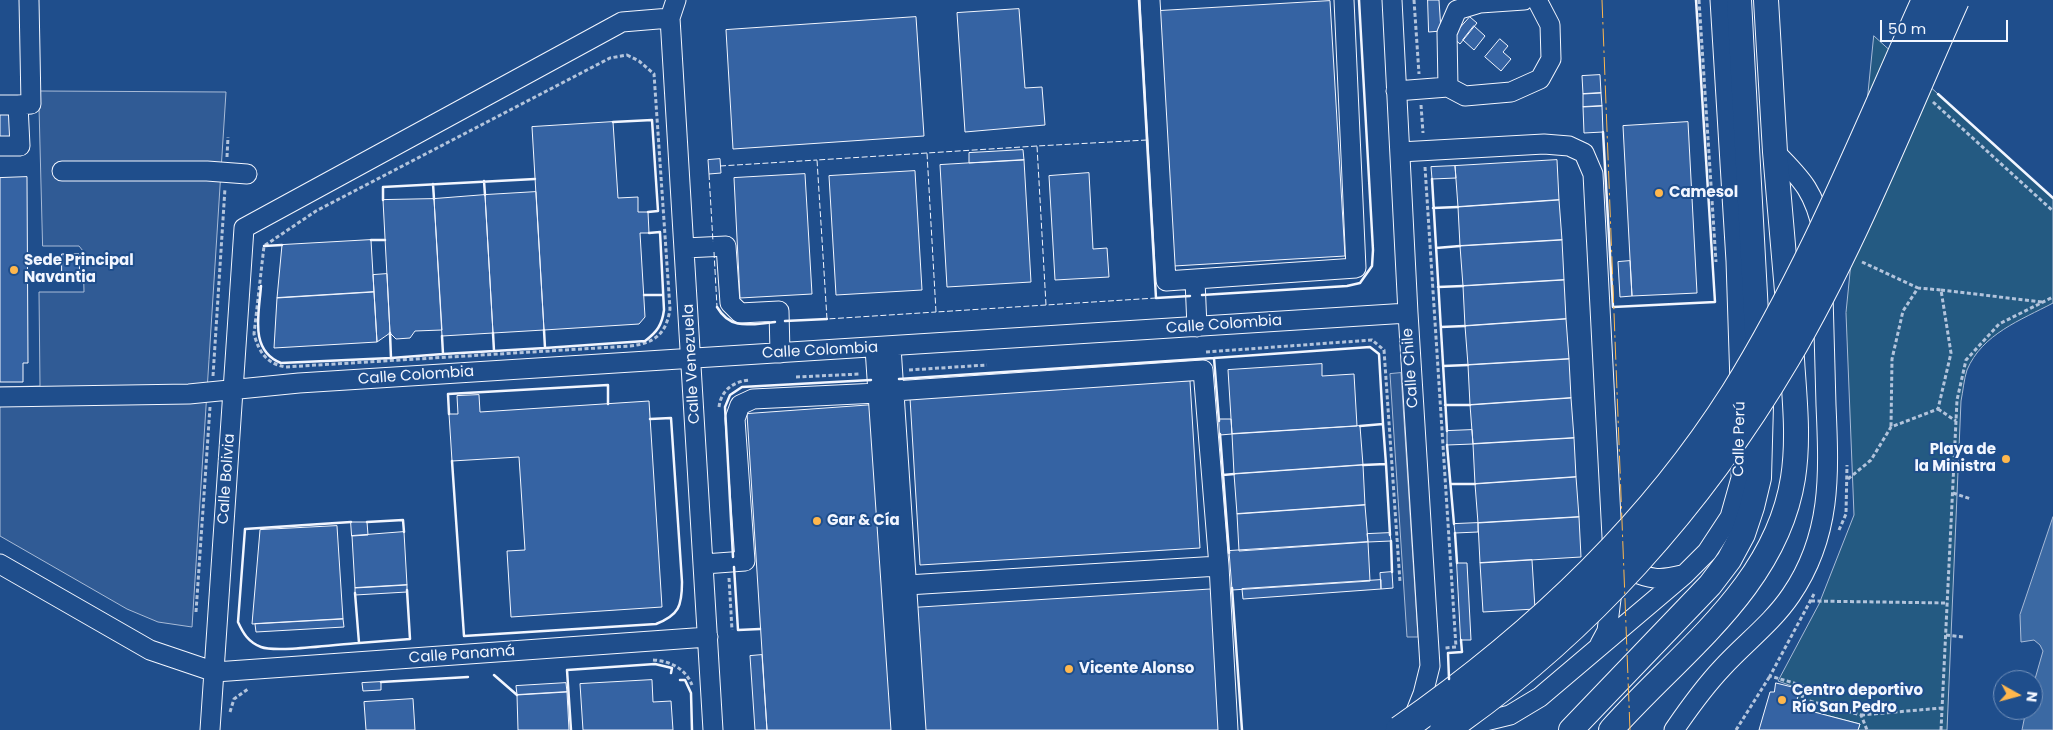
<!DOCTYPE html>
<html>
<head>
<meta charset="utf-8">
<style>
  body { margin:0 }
  #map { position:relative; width:2053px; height:730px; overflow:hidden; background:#1f4e8c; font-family:Poppins,sans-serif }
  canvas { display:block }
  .north { position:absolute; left:1993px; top:670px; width:50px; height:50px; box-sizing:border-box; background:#1f4e8c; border:1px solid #7391ba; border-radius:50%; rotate:97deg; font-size:14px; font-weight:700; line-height:20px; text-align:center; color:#f2f6ff }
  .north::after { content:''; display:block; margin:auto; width:18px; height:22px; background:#ffb74d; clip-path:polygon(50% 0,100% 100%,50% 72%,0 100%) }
  .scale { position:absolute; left:1880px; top:20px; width:128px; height:22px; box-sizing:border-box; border:2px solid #f2f6ff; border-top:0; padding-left:6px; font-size:15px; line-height:18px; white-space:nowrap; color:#f2f6ff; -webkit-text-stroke:4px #1f4e8c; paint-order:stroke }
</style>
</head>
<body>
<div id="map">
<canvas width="2053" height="730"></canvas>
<div class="north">N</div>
<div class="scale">50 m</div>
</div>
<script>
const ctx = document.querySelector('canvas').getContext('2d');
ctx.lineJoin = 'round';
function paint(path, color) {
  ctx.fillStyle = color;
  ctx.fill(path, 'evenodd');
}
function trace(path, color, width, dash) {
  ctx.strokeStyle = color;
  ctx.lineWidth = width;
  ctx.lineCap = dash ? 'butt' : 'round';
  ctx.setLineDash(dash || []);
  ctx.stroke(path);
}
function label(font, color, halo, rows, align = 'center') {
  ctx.font = font + ' Poppins,sans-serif';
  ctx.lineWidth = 4;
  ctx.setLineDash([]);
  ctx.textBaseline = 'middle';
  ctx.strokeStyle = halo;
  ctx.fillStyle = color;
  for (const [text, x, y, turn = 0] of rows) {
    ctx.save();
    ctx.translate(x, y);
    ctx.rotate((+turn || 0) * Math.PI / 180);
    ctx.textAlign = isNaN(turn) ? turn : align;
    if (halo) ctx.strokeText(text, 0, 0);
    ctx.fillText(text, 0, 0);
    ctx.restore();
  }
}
const green = new Path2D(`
  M1874 36 2053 198V303C2021 320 1982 334 1967 370 1964 379 1963 391 1961 401L1947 730H1858L1860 724 1795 707 1800 689 1778 681 1819 604 1854 515 1846 313Z`);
paint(green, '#245a82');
trace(green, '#a8bbd7', 1);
const parking = new Path2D(`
  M39 91 226 92 192 627 158 622 127 609 0 536V387L40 386 39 292H84L83 251 79 246H43Z
  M1401 373 1418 637H1407L1390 374Z`);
paint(parking, '#305b95');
trace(parking, '#a8bbd7', 1);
const water = new Path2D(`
  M2053 517V730H2022L2026 710H2033V686L2043 651 2040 645 2034 640 2021 642 2020 615Z`);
paint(water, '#3b69a3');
trace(water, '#a8bbd7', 1);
const building = new Path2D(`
  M1428 0H1439L1441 31 1429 32Z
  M1330 1 1345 256 1174 266 1159 11Z
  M1019 9 1025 88 1042 87 1045 125 965 132 957 13Z
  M916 17 924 136 733 149 726 30Z
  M1470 17 1477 23 1460 44 1452 37Z
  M1474 26 1485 36 1474 50 1463 40Z
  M1500 39 1508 46 1503 52 1511 59 1501 71 1485 57Z
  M1600 75 1601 93 1583 94 1582 76Z
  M1601 93 1602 106 1583 107V94Z
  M1602 106 1603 132 1584 133 1583 107Z
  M13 112V141H0V113Z
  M613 122 618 198 638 197V212H648L649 233H640L645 317 639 324 544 330 532 127Z
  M1688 122 1697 293 1632 296 1623 126Z
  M1023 150 1024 160 969 163V153Z
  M720 159 721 173 709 174 708 160Z
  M1024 160 1031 282 947 287 940 165Z
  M1557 160 1559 200 1458 207 1455 166Z
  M1455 166 1456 178 1432 179 1431 167Z
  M915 171 922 290 836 295 829 176Z
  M1089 173 1093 249 1107 248 1109 277 1055 280 1049 176Z
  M805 174 812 294 740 298 734 178Z
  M27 177 28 363H23V382H0V178Z
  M536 192 544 330 493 333 485 195Z
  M485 195 493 333 442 336 434 199Z
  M434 199 442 330 415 331 410 338 396 339 390 333 383 200Z
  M1559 200 1562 240 1460 246 1458 207Z
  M371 240 374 292 277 298 282 245Z
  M1562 240 1564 280 1463 286 1460 246Z
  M62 254H79L80 282H62Z
  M1630 261 1632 296 1620 297 1618 262Z
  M387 274 390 333 377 342 373 275Z
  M1564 280 1566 319 1465 326 1463 286Z
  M374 292 377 342 274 348 277 298Z
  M1566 319 1569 359 1468 365 1465 326Z
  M1569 359 1571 398 1470 405 1468 365Z
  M1322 364V376L1354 374 1357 426 1232 434 1228 370Z
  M1190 381 1200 548 920 565 910 398Z
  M479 395 480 412 649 401 662 607 511 617 507 551 525 550 519 457 452 461 449 414H458L457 396Z
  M1571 398 1574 438 1473 444 1470 405Z
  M873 405 893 730H767L747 414Z
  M1219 419H1231L1232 434 1220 435Z
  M1360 426 1363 465 1234 474 1232 434Z
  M1472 430 1473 444 1447 445V431Z
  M1574 438 1576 477 1475 484 1473 444Z
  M1363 465 1365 505 1237 514 1234 474Z
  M1576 477 1579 517 1478 523 1475 484Z
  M1365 505 1368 542 1239 551 1237 514Z
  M1579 517 1581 557 1480 563 1478 523Z
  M351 522H367L368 535 352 536Z
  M1478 523V532L1455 533 1454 524Z
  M337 526 343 619 252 624 260 530Z
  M404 532 407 585 355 588 352 536Z
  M1390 533 1391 541 1368 542 1367 534Z
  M1368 542 1370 581 1232 590 1229 551Z
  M1532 560 1535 609 1483 612 1480 563Z
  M1457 563H1467L1471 640H1461Z
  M1392 572 1393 588 1381 589 1380 573Z
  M1381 580V589L1243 599 1242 589Z
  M407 585V592L355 595V588Z
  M1217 589 1226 730H919L911 608Z
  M343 619 344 627 256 632 255 624Z
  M762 655 767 730H755L750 656Z
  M652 680 653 702 671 701 673 730H583L580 684Z
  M381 682V690L363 691 362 683Z
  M566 683 567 692 517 695 516 686Z
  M1776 683 1800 689 1795 707 1860 724 1858 730H1759L1770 692H1774Z
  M567 692 569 730H518L517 695Z
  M413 699 415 730H366L364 702Z`);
paint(building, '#3563a3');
trace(building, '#f2f6ff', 1);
const minor = new Path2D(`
  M676 0 670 18 713 730
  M1150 0 1166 281 1356 268 1344 0
  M1392 0 1408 313 1430 666 1423 694 1413 719
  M1720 0 1736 261 1740 383
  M1448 87 1447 33 1457 10 1480 3 1524 0
  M1396 91 1448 87 1465 96 1511 92 1540 79 1551 59 1550 25 1537 0
  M0 105H18L20 146H0
  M18 105 31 104 29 0
  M1400 152 1544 144 1569 146 1584 153 1593 174 1613 556
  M1775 152C1803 180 1815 193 1823 233
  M62 171H207L247 174
  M685 248 726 246 730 303 740 313 779 311 780 353
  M1195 280 1197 327
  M891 347 916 730
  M894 391 1203 370 1219 566 1228 730
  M878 393 901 730
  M0 397 189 394 299 383 1408 313
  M1623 560 1628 570C1650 579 1659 581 1682 575
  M0 564 150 650 215 672 708 637
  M704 564 745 561 735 419 740 405 753 399 878 393 875 348
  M907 585 1219 566
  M1600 644 1607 631 1613 583
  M1453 729 1510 715 1540 697 1684 575 1707 552 1730 517 1741 478 1742 426
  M210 730 244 228 622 22 670 18
  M1674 730C1689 708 1705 686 1723 667 1745 643 1772 623 1791 595 1832 535 1829 474 1826 405 1825 368 1824 332 1823 295`);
const major = new Path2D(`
  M1766 0 1775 152 1788 303
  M1571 730 1710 585 1729 560 1743 534 1752 507 1759 478 1761 405 1739 0
  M1611 730C1679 653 1776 587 1793 478 1800 433 1793 387 1791 342`);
trace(minor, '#f2f6ff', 21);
trace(major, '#f2f6ff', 26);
trace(new Path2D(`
  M1414 0 1419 74
  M1699 0 1716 262
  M627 55 639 61 654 74 670 309C666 335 654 343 630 346L285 367C266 363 259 352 254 334L264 246 316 211 583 72 610 58Z
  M1933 102 2053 211
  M1421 105 1423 133
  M227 157 228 137
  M1425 167 1456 647 1445 648
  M1862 262 1918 288
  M1941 290 2042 302
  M1206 352 1372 340 1384 350 1400 582
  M909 370 987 365
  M213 376 225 188
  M796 377 860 374
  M719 407C721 390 734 381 750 380
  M1938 409 1956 421
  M1848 479 1871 460 1891 427 1938 409 1951 353 1941 290 1918 288 1903 311 1892 359 1891 427
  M1953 493 1971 499
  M1839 530 1846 514 1847 465
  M729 578 732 630
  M1814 594 1770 676 1804 686 1802 699 1861 715 1867 730
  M1811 601 1947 603
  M196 612 210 407
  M1946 635 1963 637
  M653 660C670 661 685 668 692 685
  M230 712 234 699 248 689
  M1861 715 1942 708
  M1736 730 1770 676
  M1941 730 1957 400 1966 360 1999 324 2053 297`), '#b3c4dc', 3, [4, 2.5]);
trace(minor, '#1f4e8c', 19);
trace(major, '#1f4e8c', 24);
const highwayBridge = new Path2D(`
  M1400 730C1531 639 1649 529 1735 393 1812 269 1866 133 1926 0
  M1444 730C1584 634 1700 504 1786 358 1852 246 1902 118 1955 0`);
trace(highwayBridge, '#f2f6ff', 30, []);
trace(highwayBridge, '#1f4e8c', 28);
trace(new Path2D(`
  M1147 140 1037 146 1046 305 1156 298
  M1037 146 927 153 936 312 1046 305
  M927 153 817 160 827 319 936 312
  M720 166 817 160
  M709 174 713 242
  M714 252 717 307`), '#f2f6ff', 1, [6, 2.5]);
trace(new Path2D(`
  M1139 0 1156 298 1190 296
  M1938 94 2053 198
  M613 122 652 120 658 211 648 212
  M1603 132 1613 307 1715 302 1696 0
  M1432 179 1447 431
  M484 181 485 195
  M433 184 434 199
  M383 200V187L535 179
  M1433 208 1458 207
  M371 240H385
  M264 246 282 245
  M1436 248 1460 246
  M261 286C259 314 249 350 281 363L391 358 390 333
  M1438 287 1463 286
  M644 295H663
  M1202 295 1347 286 1360 283 1372 266 1373 250 1359 0
  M717 307C731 331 751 324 775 322
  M785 321 827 319
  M1441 327 1465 326
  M545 348 645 341C657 332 662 325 664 310L660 232 649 233
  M494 351 545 348 544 330
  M443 354 494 351 493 333
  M391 358 443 354 442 336
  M1214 358 1370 347 1379 354 1383 424
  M1443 366 1468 365
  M899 379 1214 358 1219 421
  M1445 405H1470
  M449 414 448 394 608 385V404
  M1360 426 1383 424 1386 464
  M1220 434 1229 553
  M1447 445 1454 524
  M452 461 464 636 656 624C679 615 682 606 682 582L671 418 650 419
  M1363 465 1386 464 1390 535
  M1223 475 1234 474
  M1451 484H1475
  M351 522 245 529 238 622C243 633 248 642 261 647 276 653 339 644 359 643L355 593
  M367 522 403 520 404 532
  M1455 533 1457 563
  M1391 541 1392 572
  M733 557 725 407 730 395 742 387 871 380
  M734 567 738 630 760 629
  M1232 588 1242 730
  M359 643 410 639 407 590
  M494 675 517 695
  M1449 679 1448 653 1462 652 1461 640
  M680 680H685L691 693 692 730
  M381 682 468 677
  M571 730 567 670 655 664 672 668 671 673`), '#f2f6ff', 2.5);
trace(new Path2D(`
  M1602 0 1630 730`), '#ffb74d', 1, [18, 4, 2.5, 4]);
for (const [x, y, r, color] of [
  [1659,193,5,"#ffb74d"],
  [14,270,5,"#ffb74d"],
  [2006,459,5,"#ffb74d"],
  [817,521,5,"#ffb74d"],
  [1069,669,5,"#ffb74d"],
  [1782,700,5,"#ffb74d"]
]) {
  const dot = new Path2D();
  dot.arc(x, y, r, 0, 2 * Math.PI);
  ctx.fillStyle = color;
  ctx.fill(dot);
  trace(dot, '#1f4e8c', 2);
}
label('bold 15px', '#f2f6ff', '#1f4e8c', [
  ["Camesol",1669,193],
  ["Sede Principal",24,261],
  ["Navantia",24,278],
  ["Playa de",1996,450,"right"],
  ["la Ministra",1996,467,"right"],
  ["Gar & Cía",827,521],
  ["Vicente Alonso",1079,669],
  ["Centro deportivo",1792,691],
  ["Río San Pedro",1792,708]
], 'left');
label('15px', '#f2f6ff', '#1f4e8c', [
  ["Calle Colombia",1224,325,-4],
  ["Calle Colombia",820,351,-3],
  ["Calle Venezuela",692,364,-93],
  ["Calle Chile",1411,368,-94],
  ["Calle Colombia",416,376,-4],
  ["Calle Perú",1740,439,-89],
  ["Calle Bolivia",227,479,-86],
  ["Calle Panamá",462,655,-4]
]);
</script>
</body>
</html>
